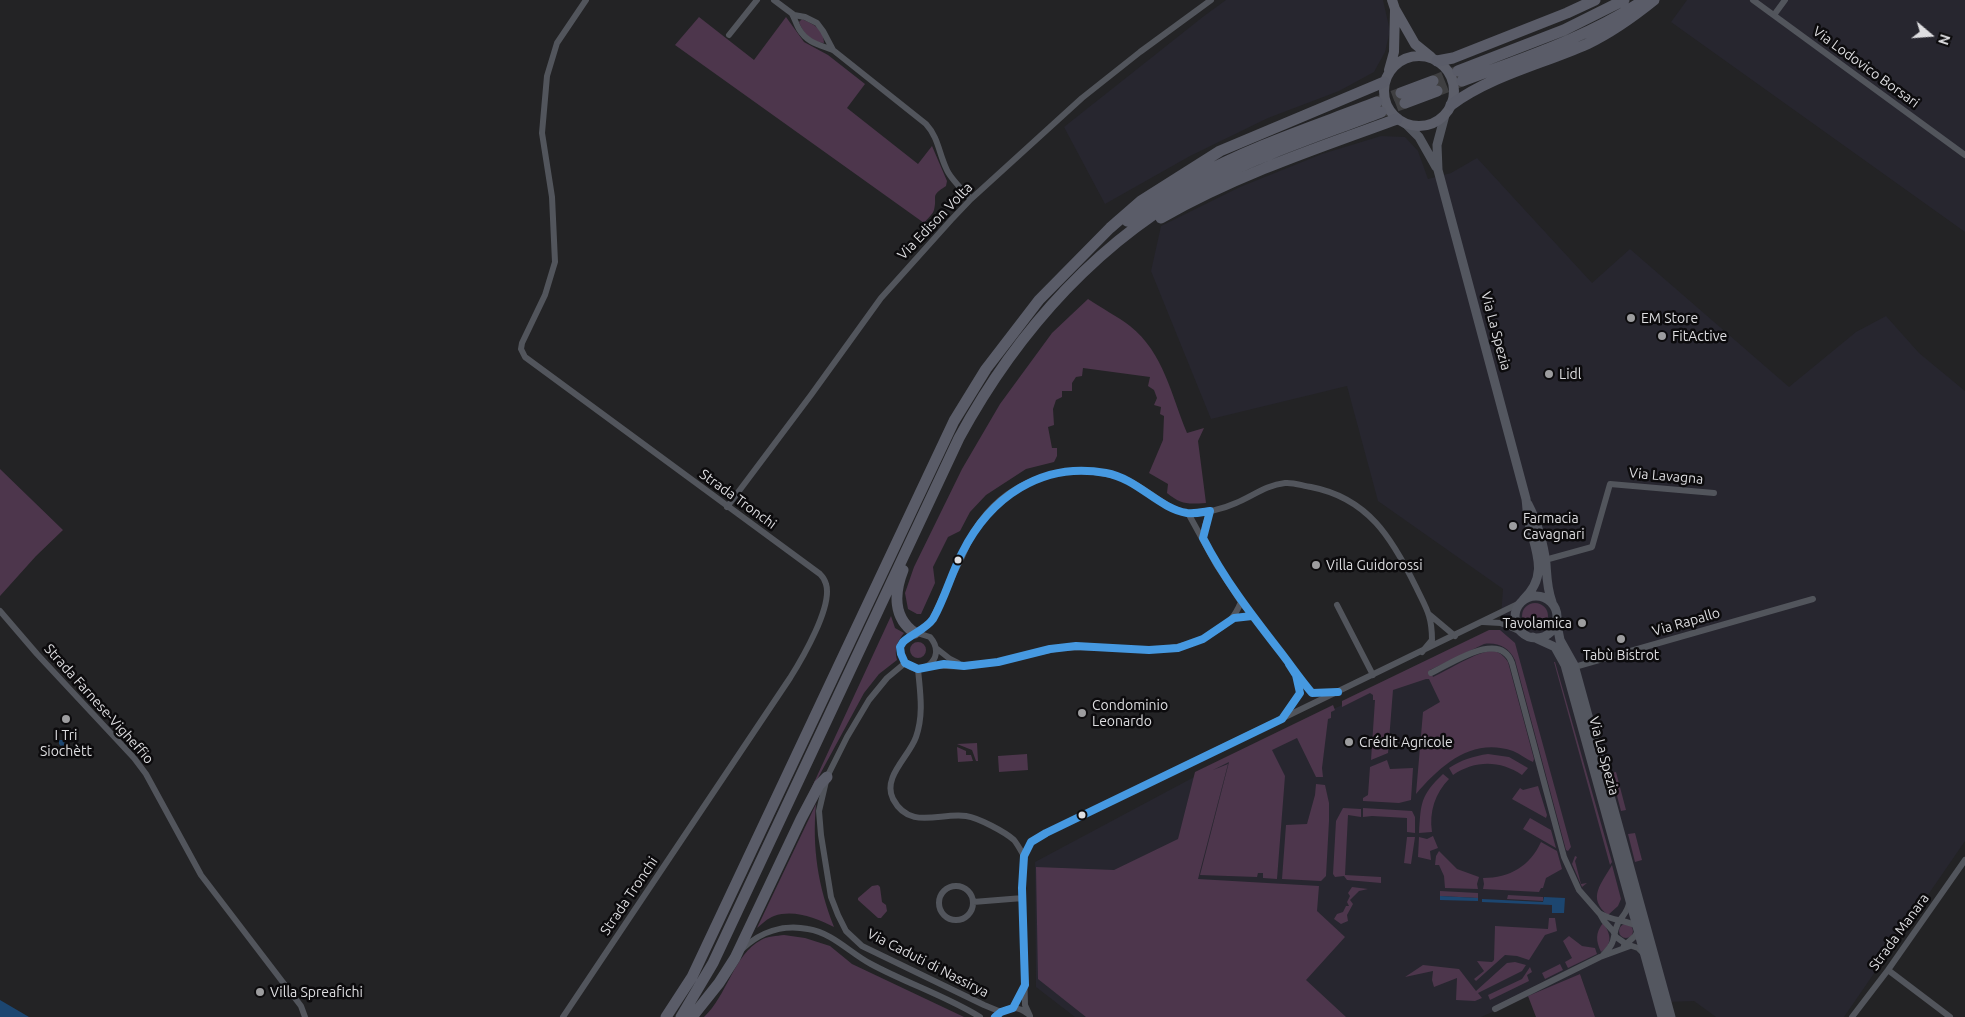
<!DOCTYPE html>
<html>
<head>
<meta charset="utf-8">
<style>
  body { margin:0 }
  #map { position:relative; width:1965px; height:1017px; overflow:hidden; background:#232325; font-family:Ubuntu,sans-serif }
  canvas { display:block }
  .north { position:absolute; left:1905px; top:10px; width:50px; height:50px; -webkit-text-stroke:4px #0c0b0d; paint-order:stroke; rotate:108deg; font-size:14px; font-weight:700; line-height:20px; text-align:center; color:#dedee1 }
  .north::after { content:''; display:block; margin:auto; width:18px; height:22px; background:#dedee1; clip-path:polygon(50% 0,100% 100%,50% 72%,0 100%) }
</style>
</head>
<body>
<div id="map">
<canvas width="1965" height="1017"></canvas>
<div class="north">N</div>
</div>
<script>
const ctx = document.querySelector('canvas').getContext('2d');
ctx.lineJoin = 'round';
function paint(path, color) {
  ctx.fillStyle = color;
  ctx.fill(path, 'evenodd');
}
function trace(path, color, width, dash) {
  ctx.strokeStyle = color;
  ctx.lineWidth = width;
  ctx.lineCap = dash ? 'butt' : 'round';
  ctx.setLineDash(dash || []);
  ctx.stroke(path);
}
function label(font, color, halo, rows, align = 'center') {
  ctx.font = font + ' Ubuntu,sans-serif';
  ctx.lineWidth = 5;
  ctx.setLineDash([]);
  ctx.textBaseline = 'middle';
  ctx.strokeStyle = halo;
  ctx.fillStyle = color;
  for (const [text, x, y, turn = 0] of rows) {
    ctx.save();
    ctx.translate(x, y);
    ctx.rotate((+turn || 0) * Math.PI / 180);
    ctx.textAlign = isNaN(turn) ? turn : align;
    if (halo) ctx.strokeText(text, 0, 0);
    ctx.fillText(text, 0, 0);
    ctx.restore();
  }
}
paint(new Path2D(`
  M1226 0H1383L1390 31 1385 52 1374 72 1339 91 1268 118 1190 156 1105 204 1064 127 1204 16Z
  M1687 0H1965V232L1671 22Z
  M1381 136 1405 137 1418 151 1428 179 1451 173 1477 158 1592 283 1630 249 1789 387 1856 332 1886 316 1919 353 1965 391V841L1844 1017H1716L1694 1001 1666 1002 1670 1017H1595L1580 974 1481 1017H1075L1036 987 1035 862 1226 760 1500 630 1503 589 1378 501 1347 386 1211 419 1151 271 1161 226 1240 187 1322 154Z`), '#27262f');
paint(new Path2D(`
  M699 17 754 60 786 17 804 42 828 55 865 84 847 108 918 164 932 146 947 181 946 186C929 197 938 195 934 210 933 214 927 219 924 223L675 45Z
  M802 19C813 24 824 29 824 43 812 43 803 33 799 22Z
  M1088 299C1101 308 1117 316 1130 326 1164 353 1171 395 1187 433L1204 428 1198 441 1206 503C1187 504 1182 505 1167 493L1168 484 1149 473 1163 440 1164 416 1160 414 1161 407 1154 405 1157 398 1154 390 1148 386 1150 377 1083 368 1082 376 1076 377 1072 383V391H1062V397L1056 400 1053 409 1054 425 1048 427 1052 448H1057V456L1054 462 1026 469 986 495 970 512 960 531 948 537 933 567 935 583 921 614H917L908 609 905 593 914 567 962 469 1000 404 1052 333Z
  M0 469 63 530 36 556 0 596Z
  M1522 616a13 13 0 1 1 26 0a13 13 0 1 1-26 0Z
  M891 616 895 628 904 633C897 642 894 649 897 660L879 674 864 693 805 802Z
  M1489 630H1500L1515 643 1571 847 1568 851 1566 850 1515 660C1509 647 1497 642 1484 644L1430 670 1433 677C1446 671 1480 650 1492 651 1499 651 1504 656 1508 662L1534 759 1533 762C1526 759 1520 754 1513 751 1472 737 1441 765 1416 794L1423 712 1440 702 1429 679H1426L1393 690 1388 753 1371 760 1375 700H1373V695L1370 693 1342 707V701Z
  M910 650a8 8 0 1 1 16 0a8 8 0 1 1-16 0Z
  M1554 662H1555L1612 862 1610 865Z
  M1333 705 1335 710 1331 712V718L1328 719 1322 768 1323 777H1316L1297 738 1272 750 1285 776 1277 879 1263 878V873H1258L1257 877 1200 875 1229 762 1213 770 1228 764 1198 879 1319 886 1317 911 1345 937 1306 980 1346 1017H1086L1038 979 1036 867 1114 870 1178 839 1195 772Z
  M977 743 978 761H976L972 750 957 744Z
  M957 747 966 751V755H971L973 761 958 762Z
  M1027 754 1028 770 999 772 998 756Z
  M1488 754 1509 757 1528 768 1522 775C1500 760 1475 760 1453 775L1449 768C1461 760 1474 756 1488 754Z
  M1387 760 1390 769 1413 768 1411 800 1399 803 1363 801V798L1368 795 1370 767Z
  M1616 772 1626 810 1621 811 1611 773Z
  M1443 774 1449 779C1435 793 1429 812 1432 832L1419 833C1421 803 1420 796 1443 774Z
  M1316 784 1325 785 1329 803V821L1326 876 1321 881 1282 879 1286 825 1307 824 1315 795Z
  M1538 786 1547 815 1546 818 1512 799 1520 788 1523 790Z
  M816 804C812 848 818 886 834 927 816 918 794 909 774 916 768 918 762 924 757 928Z
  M1343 808 1361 809V817L1348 815 1345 875 1381 877V883L1347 880 1344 876 1335 877 1333 874 1336 821Z
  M1363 808 1412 811 1415 817V833L1407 832V818L1372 816 1363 817Z
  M1530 818 1551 830 1556 848 1523 829Z
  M1635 833 1642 860 1635 862 1628 834Z
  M1433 836 1438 848 1430 851 1431 860 1418 857 1419 837 1427 839Z
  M1407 837H1415L1411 864 1404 863Z
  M1541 842 1557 851 1562 869 1546 878 1543 888H1541L1539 892 1483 889 1484 884 1483 878C1510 878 1530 866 1541 842Z
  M1439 851 1457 869 1479 877 1477 884 1478 889 1445 888 1444 876 1439 865H1435L1436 856Z
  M1575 856 1577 857 1575 861 1581 884 1587 883 1582 887 1572 864Z
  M1612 865 1621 899 1618 906 1608 915C1586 898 1602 883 1612 865Z
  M878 885 880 887 882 902 886 905 887 911 881 918H878L858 900V898L872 886Z
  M1352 887 1368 889 1359 891 1350 900 1353 904 1347 915 1348 921 1341 924 1334 919 1337 914 1343 912 1346 906H1349L1347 902 1350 896 1348 893Z
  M1440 891 1478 893V898L1440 896Z
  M1508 895 1543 897V901L1507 899Z
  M1549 918H1555L1557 931 1545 935 1529 960 1517 956 1505 955 1476 981 1474 979 1484 971 1477 961 1492 962 1494 960 1495 926 1548 929Z
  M1603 923C1611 934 1613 944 1601 952 1596 941 1595 933 1603 923Z
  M1619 931a7 7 0 1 1 14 0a7 7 0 1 1-14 0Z
  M784 935 805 938 830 946 852 964 964 1017H704C727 996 734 954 761 940 767 936 777 936 784 935Z
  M1569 936 1582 946 1595 948 1597 954 1568 968 1565 962 1572 958 1563 941Z
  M1515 962 1526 965 1522 971 1478 993 1482 998 1475 1001 1456 1000 1457 978 1434 987 1432 980 1433 971 1405 977 1423 965 1459 969 1476 991 1507 963Z
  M1560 964 1563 970 1545 979 1542 973Z
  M1530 967 1532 972 1527 975 1529 981 1490 1000 1488 995 1522 979Z
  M1580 974 1595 1017H1536L1528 996Z`), '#4d364c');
paint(new Path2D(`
  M59 740H63L73 749 69 754 59 744Z
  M1440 896 1478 898V901L1440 900Z
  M1544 897 1565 898 1564 913H1552V905L1482 902V899L1543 902Z
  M0 1000 29 1017H0Z`), '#1c4670');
trace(new Path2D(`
  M1433 81 1458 71
  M1437 91 1462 81
  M1377 102 1401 93
  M1381 112 1405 103`), '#3f3f41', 11, [11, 5.5]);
trace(new Path2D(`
  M774 0 794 15 805 17 817 23 823 31 833 50
  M1753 0 1965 155
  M792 14C795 19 796 24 799 29 807 43 820 45 833 50L926 124C938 137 939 153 946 168 950 179 963 190 971 199
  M1774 15 1785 0
  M729 35 757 0
  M727 507 811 395 881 298 951 220 971 199 1082 98 1140 52 1211 0
  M1188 513 1216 564 1241 602 1282 654 1296 675 1312 693 1334 692
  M1203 538 1205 526 1210 511
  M1545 560 1592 547 1610 484 1714 493
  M1337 605 1373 675
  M0 611 37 654 134 758 146 774 201 875 301 1006 305 1017
  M1430 615 1455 636
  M1234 618 1252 616
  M1483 622 1501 623 1521 632
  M917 633 930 637C950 660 915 682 903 659 900 655 900 649 902 644 907 633 923 633 932 620 941 600 951 579 961 559 967 546 972 533 980 522 1012 477 1070 461 1122 478 1145 485 1165 510 1188 513 1203 514 1223 509 1236 503 1253 496 1266 485 1285 483 1293 482 1303 486 1311 487 1368 498 1392 538 1416 587 1426 608 1432 615 1432 640L1422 652
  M936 648 950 659 958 663
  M905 663 887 678 869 700 847 737 827 777 819 811 821 835 831 897 838 915 846 931 862 946 984 1005 1001 1012
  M928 666C941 665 953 667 966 666 976 665 986 664 996 662 1018 659 1040 650 1063 648 1114 643 1163 662 1211 634 1227 625 1234 619 1241 602
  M1571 668 1813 599
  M918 669C920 692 924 714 916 737 909 757 882 777 893 799 910 831 940 812 966 816 979 818 1005 832 1014 840 1018 845 1021 851 1024 856
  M1431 673C1451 664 1500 629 1512 663L1564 857 1579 890 1600 914 1604 921 1613 931 1616 937 1626 944 1638 948 1643 953
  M1283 718 1300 693 1296 676
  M939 903a17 17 0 1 1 34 0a17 17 0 1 1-34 0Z
  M973 902 1023 898
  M1601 914C1613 921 1627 920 1639 927
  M1624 946 1635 936 1639 929
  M742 949C760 932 783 924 808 929 833 933 850 953 871 964 906 983 946 996 980 1017
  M1603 955C1618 940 1611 938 1618 923 1622 916 1628 912 1629 903
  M1888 970 1950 1017
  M1013 1008 1024 986
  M1495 1009 1600 957 1630 946
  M1030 1016 1025 1005 1022 888 1024 856 1031 842 1046 833 1520 603
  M563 1017 790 678C802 659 833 606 826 584 825 580 822 576 820 574L525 357 521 349 522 343 545 295 555 262 552 197 542 133 547 76 557 43 586 0
  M995 1017C1005 1007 1017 1005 1028 1014
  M1852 1017 1888 970 1965 860`), '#52555c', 6);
trace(new Path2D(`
  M1445 115 1437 145 1438 170 1526 499C1527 506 1527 513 1528 519 1535 551 1550 574 1523 600
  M1406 124 1419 137 1436 167
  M1528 504C1537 521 1544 545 1546 564 1547 578 1547 589 1552 602
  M1515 617a21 21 0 1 1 42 0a21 21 0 1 1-42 0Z
  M1556 620 1560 640 1574 665 1671 1017
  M1533 637 1555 647 1565 665 1662 1017`), '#545760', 9);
trace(new Path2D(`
  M1392 0 1395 9 1415 44 1431 57
  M1384 91a35 35 0 1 1 70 0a35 35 0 1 1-70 0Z
  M1389 70 1394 52 1395 10`), '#5c5e69', 10);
trace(new Path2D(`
  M1437 61 1453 58 1567 13 1595 0
  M1458 71 1564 30 1624 0
  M1462 81C1523 58 1589 37 1644 0
  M1401 93 1433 81
  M1405 103 1437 91
  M1451 105C1492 75 1542 64 1587 44 1612 32 1633 17 1654 0
  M1161 218C1236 175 1317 148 1397 119
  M1127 221C1149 206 1170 190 1194 178 1252 146 1315 126 1377 102
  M903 570C894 593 893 618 915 633
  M666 1017 692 977 954 421 986 369 1039 300 1110 228 1141 201 1220 151 1384 82
  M681 1017 713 963 959 438C1017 331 1102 235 1212 180 1266 153 1324 134 1381 112
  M692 1017 719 983 735 958 801 819 819 785 827 777`), '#5a5c68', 11);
trace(new Path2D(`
  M1252 616 1234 618 1203 639 1178 648 1149 650 1076 646 1050 649 998 662 964 666 944 664 918 669 905 663 901 654 900 647 903 642C912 634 926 629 933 619 945 598 951 574 962 553 990 497 1042 461 1106 473 1138 479 1158 508 1187 513 1195 514 1203 512 1210 511L1203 538C1224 579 1251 614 1279 650 1290 664 1300 679 1312 693L1338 692
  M995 1017 1001 1012 1013 1008 1025 985 1022 888 1024 856 1031 842 1046 833 1282 719 1300 693 1296 675 1289 664`), '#4699e1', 8);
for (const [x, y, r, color] of [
  [1631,318,5,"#9d9d9f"],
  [1662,336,5,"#9d9d9f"],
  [1549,374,5,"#9d9d9f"],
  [1513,526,5,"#9d9d9f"],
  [958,560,4.5,"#dedee1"],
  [1316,565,5,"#9d9d9f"],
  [1582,623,5,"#9d9d9f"],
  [1621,639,5,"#9d9d9f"],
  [1082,713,5,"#9d9d9f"],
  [66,719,5,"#9d9d9f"],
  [1349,742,5,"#9d9d9f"],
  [1082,815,4.5,"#dedee1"],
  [260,992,5,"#9d9d9f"]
]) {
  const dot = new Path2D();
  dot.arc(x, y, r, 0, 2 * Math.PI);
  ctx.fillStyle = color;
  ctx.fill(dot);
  trace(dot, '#0c0b0d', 2);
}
label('14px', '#dedee1', '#0c0b0d', [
  ["Via Lodovico Borsari",1866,67,36],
  ["Via Edison Volta",935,221,-46],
  ["Via La Spezia",1496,331,75],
  ["Via Lavagna",1666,476,5],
  ["Strada Tronchi",738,499,36],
  ["Via Rapallo",1686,622,-16],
  ["Strada Farnese-Vigheffio",99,704,48],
  ["Via La Spezia",1604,756,75],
  ["Strada Tronchi",629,896,-56],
  ["Strada Manara",1899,932,-54],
  ["Via Caduti di Nassirya",928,963,27]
]);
label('14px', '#dedee1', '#0c0b0d', [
  ["EM Store",1641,318],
  ["FitActive",1672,336],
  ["Lidl",1559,374],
  ["Farmacia",1523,518],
  ["Cavagnari",1523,534],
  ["Villa Guidorossi",1326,565],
  ["Tavolamica",1572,623,"right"],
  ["Tabù Bistrot",1621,655,"center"],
  ["Condominio",1092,705],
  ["Leonardo",1092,721],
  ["I Tri",66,735,"center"],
  ["Siochètt",66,751,"center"],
  ["Crédit Agricole",1359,742],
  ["Villa Spreafichi",270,992]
], 'left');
</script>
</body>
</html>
